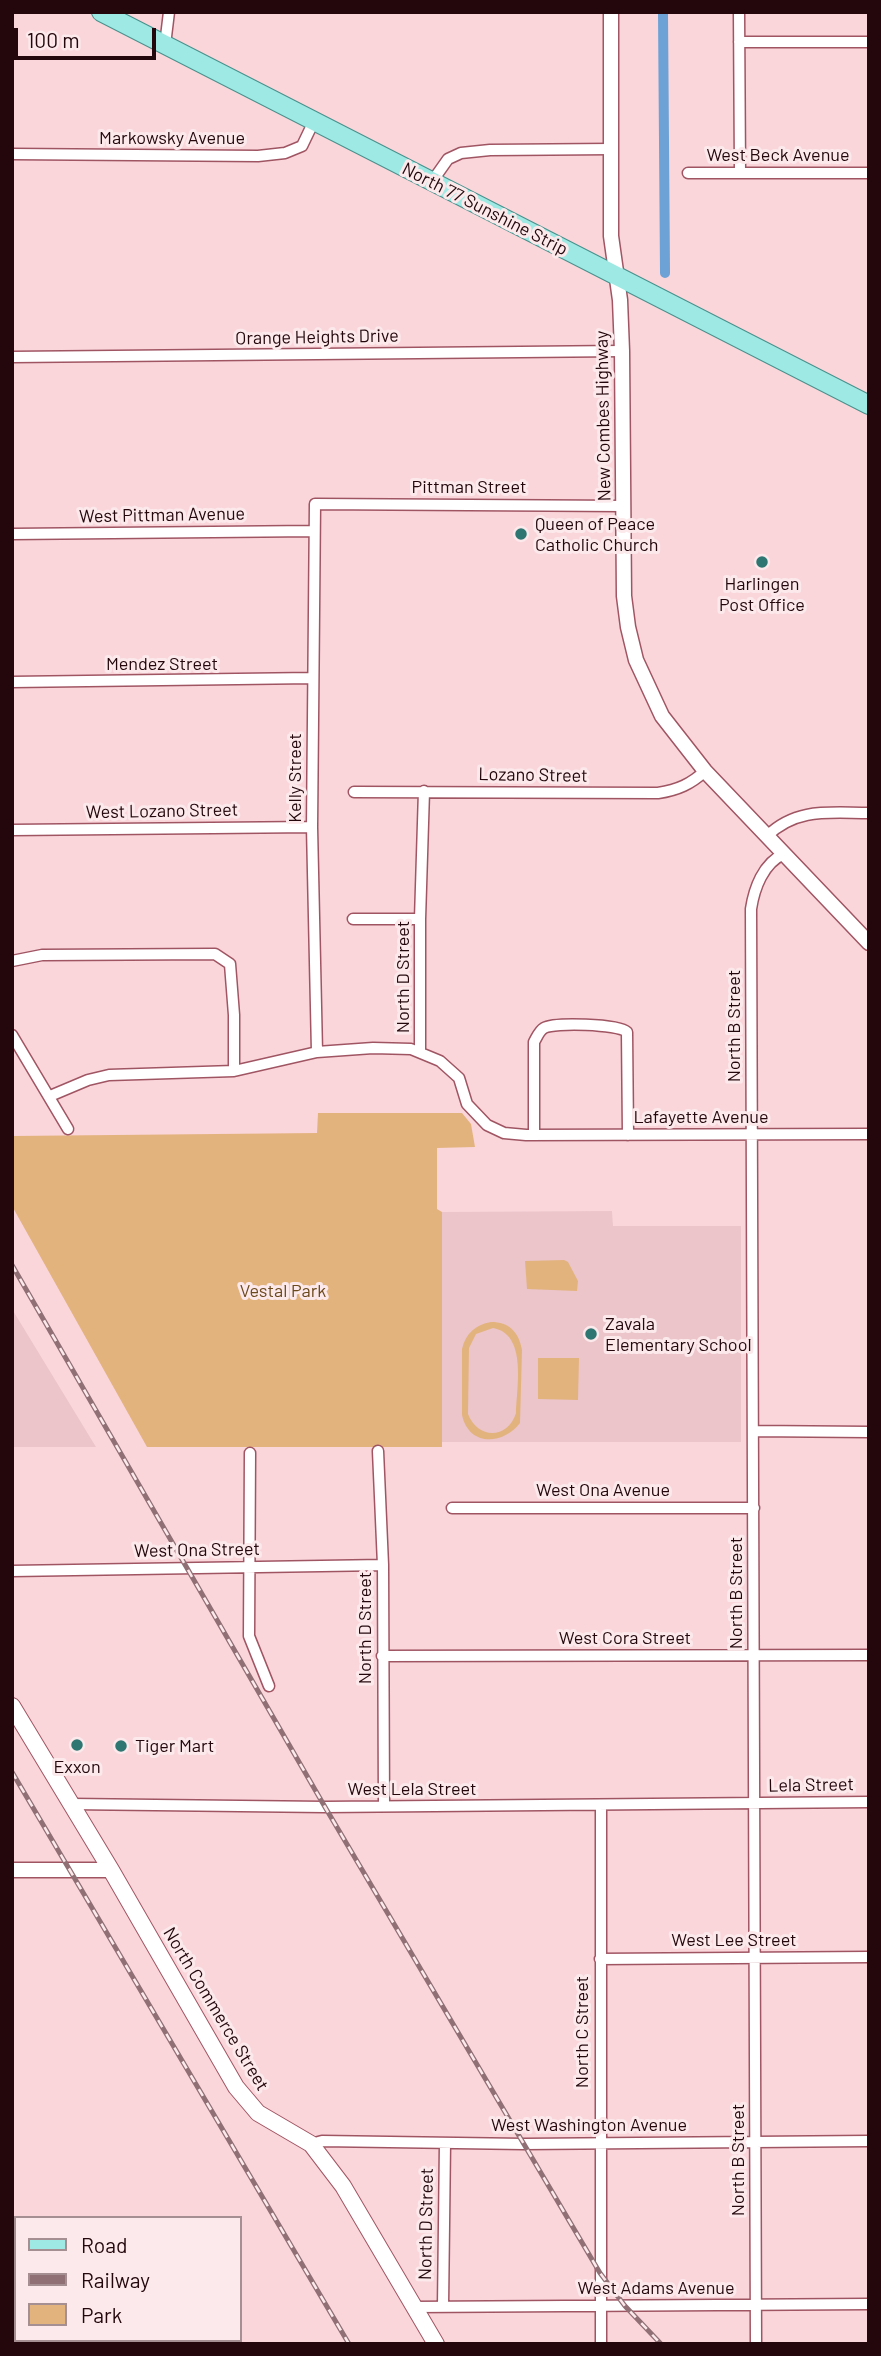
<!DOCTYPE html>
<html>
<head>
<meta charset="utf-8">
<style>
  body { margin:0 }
  #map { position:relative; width:881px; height:2356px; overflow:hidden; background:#fad6db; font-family:Barlow,sans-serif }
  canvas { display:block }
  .frame { position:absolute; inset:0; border:14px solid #23070d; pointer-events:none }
  .legend { position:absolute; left:14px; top:2216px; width:228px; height:126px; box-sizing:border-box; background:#fbe9eb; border:2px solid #a58f92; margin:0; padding:9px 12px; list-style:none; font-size:21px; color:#23070d }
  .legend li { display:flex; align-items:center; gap:14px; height:35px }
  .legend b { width:35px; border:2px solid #a58f92 }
  .scale { position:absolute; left:14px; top:28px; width:142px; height:32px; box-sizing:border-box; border:4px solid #23070d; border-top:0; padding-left:9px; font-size:21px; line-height:24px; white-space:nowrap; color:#23070d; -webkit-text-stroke:5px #fbe9eb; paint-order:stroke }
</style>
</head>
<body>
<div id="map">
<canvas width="881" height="2356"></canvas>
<div class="frame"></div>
<ul class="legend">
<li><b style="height:9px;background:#9ee9e3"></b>Road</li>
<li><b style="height:9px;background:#906f75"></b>Railway</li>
<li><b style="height:19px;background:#e3b37e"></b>Park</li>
</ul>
<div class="scale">100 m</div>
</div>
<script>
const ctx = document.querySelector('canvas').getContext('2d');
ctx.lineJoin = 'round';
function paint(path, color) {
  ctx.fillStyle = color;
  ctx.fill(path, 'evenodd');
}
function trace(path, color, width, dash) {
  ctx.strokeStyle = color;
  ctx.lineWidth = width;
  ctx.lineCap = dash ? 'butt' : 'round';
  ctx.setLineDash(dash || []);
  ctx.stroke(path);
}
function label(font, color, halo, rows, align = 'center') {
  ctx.font = font + ' Barlow,sans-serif';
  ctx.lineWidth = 6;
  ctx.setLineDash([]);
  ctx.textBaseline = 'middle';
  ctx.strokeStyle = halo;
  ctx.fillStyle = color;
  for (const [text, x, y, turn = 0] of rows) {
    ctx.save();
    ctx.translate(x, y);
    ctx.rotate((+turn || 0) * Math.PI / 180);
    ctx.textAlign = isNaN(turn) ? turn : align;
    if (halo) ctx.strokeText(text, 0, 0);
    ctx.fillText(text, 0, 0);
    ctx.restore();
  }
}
paint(new Path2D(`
  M612 1211 613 1226H741V1442H442V1212Z
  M12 1309 96 1447H12Z`), '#ebc5ca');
paint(new Path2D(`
  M318 1113H462L471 1124 475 1147 437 1148V1209L442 1212V1447H147L12 1206V1136L317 1133Z
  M564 1260 568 1262 578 1281 577 1291 527 1289 525 1261Z
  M491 1322C509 1322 519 1332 522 1350L520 1423C503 1445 469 1447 462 1415V1349C466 1333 475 1325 491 1322ZM493 1328C527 1334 517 1386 516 1413 508 1439 478 1440 468 1414L469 1348 476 1334Z
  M538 1358H579L578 1400 538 1399Z`), '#e3b37e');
trace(new Path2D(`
  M663 12 665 273`), '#6ca2d6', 10);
const minor = new Path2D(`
  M739 12 740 173
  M739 42H869
  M165 45 169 12
  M12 154 258 156 285 153 302 146 314 121
  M688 173H869
  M431 183 448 159 461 153 490 150 612 149
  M12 357 622 351
  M12 534 313 531
  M12 682 312 678
  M354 792 658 793C678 790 691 784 705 771
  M12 830 312 827
  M767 836C797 807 830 813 869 813
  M353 919H420
  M12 961 42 955 215 954 230 964 234 1015V1071
  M12 1035 68 1129
  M317 1052 312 827 315 504 623 506
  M420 1052V919L424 791
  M50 1096 88 1080 109 1075 234 1071 317 1052 373 1048 411 1049 440 1061 459 1078 467 1104 487 1125 504 1133 526 1135 869 1134
  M534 1135V1042C537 1037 539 1031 544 1028 554 1022 618 1024 627 1032L628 1135
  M753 1431 869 1432
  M378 1451 383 1565 384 1806
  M250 1453 249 1636 269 1686
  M452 1508H754
  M12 1571 383 1565
  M382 1656 869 1655
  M70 1804 325 1807 869 1802
  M600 1959 869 1957
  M311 2144 322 2141 524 2144 869 2141
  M443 2306 445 2143
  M414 2307 869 2304
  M601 2344V1805
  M756 2344 751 909C754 889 763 863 784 854`);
const tertiary = new Path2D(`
  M611 12V236L620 300 622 351 624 596 628 627 636 660 662 716 705 771 869 943
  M12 1870H111`);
const secondary = new Path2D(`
  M12 1706 111 1870 236 2087 258 2113 311 2144 343 2186 436 2344`);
const primary = new Path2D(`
  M101 12 869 405`);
trace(minor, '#a05563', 13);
trace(tertiary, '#a05563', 17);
trace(secondary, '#a05563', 18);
trace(primary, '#49908c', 20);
trace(minor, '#fff', 10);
trace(tertiary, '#fff', 14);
trace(secondary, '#fff', 16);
trace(primary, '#9ee9e3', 18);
const rail = new Path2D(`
  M12 1265 325 1807 600 2273 625 2306 661 2344
  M12 1772 349 2344
  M12 2238 16 2250
  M12 2323 16 2335
  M36 2340 37 2344`);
trace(rail, '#906f75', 5);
trace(rail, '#fbe9eb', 2.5, [8]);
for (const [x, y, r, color] of [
  [521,534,7,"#2e7671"],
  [762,562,7,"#2e7671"],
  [591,1334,7,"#2e7671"],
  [77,1745,7,"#2e7671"],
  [121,1746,7,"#2e7671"]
]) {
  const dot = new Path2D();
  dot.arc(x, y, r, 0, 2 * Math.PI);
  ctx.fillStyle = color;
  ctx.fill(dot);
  trace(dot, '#fbe9eb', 2.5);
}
label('18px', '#23070d', '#fbe9eb', [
  ["Markowsky Avenue",172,138],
  ["West Beck Avenue",778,155],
  ["North 77 Sunshine Strip",485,209,27],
  ["Orange Heights Drive",317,337,-1],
  ["New Combes Highway",603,416,-91],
  ["Pittman Street",469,487],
  ["West Pittman Avenue",162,515,-1],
  ["Mendez Street",162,664],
  ["Lozano Street",533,775,1],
  ["Kelly Street",295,778,-90],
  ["West Lozano Street",162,811,-1],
  ["North D Street",403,977,-90],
  ["North B Street",734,1026,-90],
  ["Lafayette Avenue",701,1117],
  ["West Ona Avenue",603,1490],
  ["West Ona Street",197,1550,-1],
  ["North B Street",736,1593,-90],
  ["North D Street",365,1628,-90],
  ["West Cora Street",625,1638],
  ["Lela Street",811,1785,-1],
  ["West Lela Street",412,1789],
  ["West Lee Street",734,1940],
  ["North Commerce Street",216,2009,59],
  ["North C Street",582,2032,-90],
  ["West Washington Avenue",589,2125],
  ["North B Street",738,2160,-90],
  ["North D Street",426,2224,-89],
  ["West Adams Avenue",656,2288]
]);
label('18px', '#23070d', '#fbe9eb', [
  ["Queen of Peace",535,524],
  ["Catholic Church",535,545],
  ["Harlingen",762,584,"center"],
  ["Post Office",762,605,"center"],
  ["Zavala",605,1324],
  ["Elementary School",605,1345],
  ["Tiger Mart",135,1746],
  ["Exxon",77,1767,"center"]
], 'left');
label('18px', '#6c491d', '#fbe9eb', [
  ["Vestal Park",283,1291]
]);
</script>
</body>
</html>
